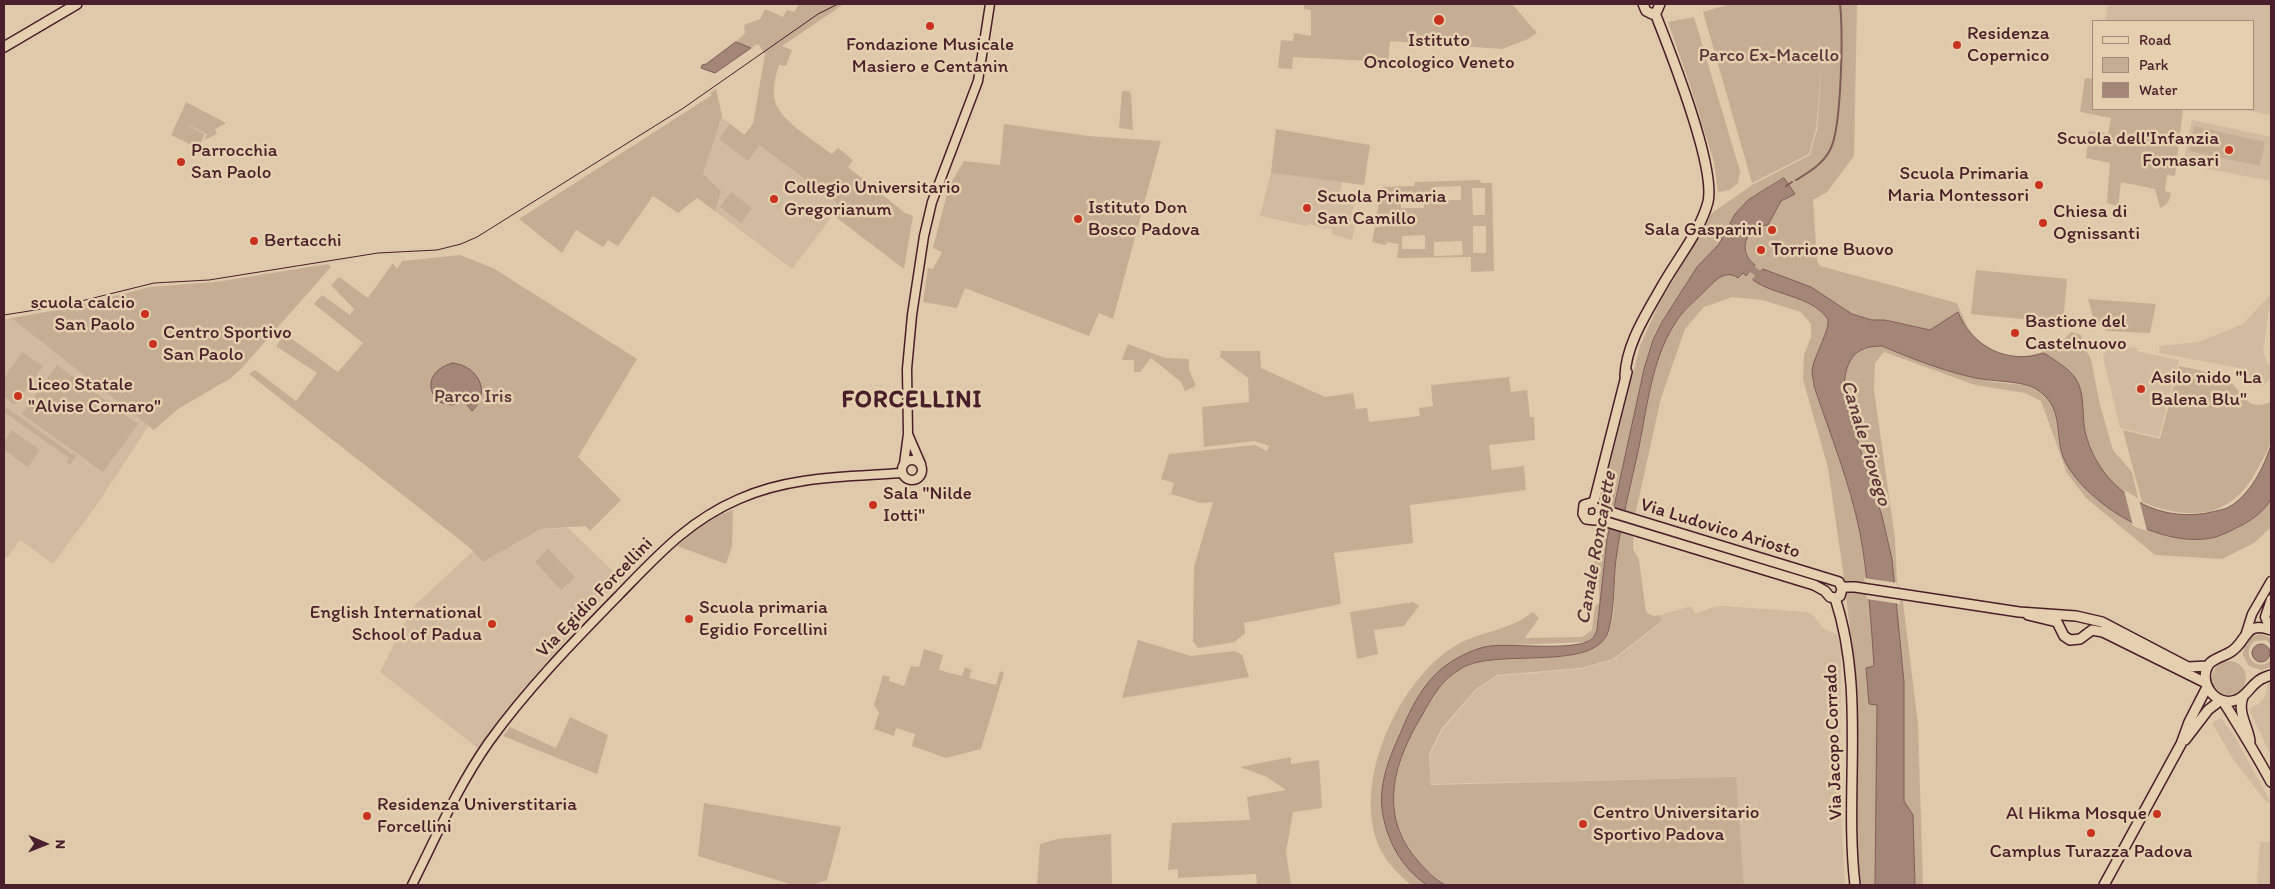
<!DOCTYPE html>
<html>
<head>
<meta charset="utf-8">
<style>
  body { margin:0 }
  #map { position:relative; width:2275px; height:889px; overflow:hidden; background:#dec9aa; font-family:Itim,sans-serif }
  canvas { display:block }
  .frame { position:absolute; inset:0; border:5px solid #4a1f2b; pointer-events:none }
  .legend { position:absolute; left:2092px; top:20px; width:162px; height:90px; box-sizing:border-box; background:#e4d0af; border:1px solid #a6897a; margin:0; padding:6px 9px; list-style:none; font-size:15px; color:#4a1f2b }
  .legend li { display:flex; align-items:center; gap:10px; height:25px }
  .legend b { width:25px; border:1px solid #a6897a }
  .north { position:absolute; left:20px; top:819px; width:50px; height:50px; -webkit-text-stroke:4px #e4d0af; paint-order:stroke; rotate:91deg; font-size:14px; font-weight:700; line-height:20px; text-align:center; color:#4a1f2b }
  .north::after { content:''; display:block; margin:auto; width:18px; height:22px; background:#4a1f2b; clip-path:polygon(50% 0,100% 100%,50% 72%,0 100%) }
</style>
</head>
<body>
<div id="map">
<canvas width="2275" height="889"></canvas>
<div class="frame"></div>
<ul class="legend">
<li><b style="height:6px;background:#e4d0af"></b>Road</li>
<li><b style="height:14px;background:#c5ad94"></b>Park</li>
<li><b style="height:14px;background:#a38677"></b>Water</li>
</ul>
<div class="north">N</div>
</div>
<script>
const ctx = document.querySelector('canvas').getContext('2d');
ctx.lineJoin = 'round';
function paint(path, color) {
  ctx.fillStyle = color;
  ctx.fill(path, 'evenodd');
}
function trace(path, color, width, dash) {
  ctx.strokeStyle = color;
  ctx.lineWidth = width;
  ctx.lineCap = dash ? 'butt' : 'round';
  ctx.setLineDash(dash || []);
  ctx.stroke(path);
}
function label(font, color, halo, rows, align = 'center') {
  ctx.font = font + ' Itim,sans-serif';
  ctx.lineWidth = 5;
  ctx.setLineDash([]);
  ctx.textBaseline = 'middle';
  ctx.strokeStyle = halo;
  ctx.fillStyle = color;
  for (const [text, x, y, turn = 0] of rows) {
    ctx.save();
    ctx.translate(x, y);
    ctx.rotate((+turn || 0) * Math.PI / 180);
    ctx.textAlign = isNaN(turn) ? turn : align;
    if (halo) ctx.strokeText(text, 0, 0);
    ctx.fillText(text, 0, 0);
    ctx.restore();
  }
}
paint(new Path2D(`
  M2108 4H2271V115L2242 109H2254V21H2105Z
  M721 117 840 206 792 269 715 211 720 192 703 175Z
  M2192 120 2271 137V181L2183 164Z
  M1271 173 1342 182 1339 198 1354 202 1350 224 1355 225 1352 240 1331 234 1332 229 1327 228 1326 230 1308 223 1307 226 1260 216Z
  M2271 294 2263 353 2271 369V376L2268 382 2262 386 2252 385 2243 382 2239 368 2159 353 2160 346 2198 342 2243 324Z
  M11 318 149 425 96 506 53 564 20 540 7 558 4 556V320Z
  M2114 346 2138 348 2137 351 2179 360 2159 437 2120 428 2103 357 2107 349Z
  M568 528 620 578 523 689 479 749 380 672 413 607 473 551 483 562 541 529Z
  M1691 606 1695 614 1711 608 1722 606 1807 612 1814 616 1823 628 1836 634 1841 640 1840 801 1845 885H1744L1735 777 1431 784 1430 754 1443 729 1476 690 1497 676 1580 669 1613 660 1662 622 1660 615Z
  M2268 682H2271V756L2249 709 2257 705 2265 697Z
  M2221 718 2235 737 2270 801 2267 803 2233 759 2212 723Z
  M2260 842H2271V885H2259L2257 881Z`), '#d1bba0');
paint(new Path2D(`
  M799 4H844L782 46 792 50 786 66 779 65C776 75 773 85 774 96 775 118 815 141 832 154L838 148 853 160 848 167 905 213 913 216 904 269 833 215 839 205 752 140 759 146 748 161 719 139 730 124 744 135 753 124 765 54 758 44 751 48 736 42 745 33 744 25 760 19 765 9 783 17 787 10 794 12Z
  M1304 4H1512L1537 33 1528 39 1502 49 1390 41 1388 62 1293 57 1292 69 1278 68 1281 40 1293 41 1294 33 1311 36V10L1304 9Z
  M1730 4H1857L1854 156 1827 192 1813 200 1817 261 1820 266 1957 303C1962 315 1967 328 1975 337 2003 366 2046 360 2071 332L2081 335 2084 347 2091 359 2100 405 2113 450 2132 472 2139 502C2101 479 2087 454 2082 411 2080 399 2082 391 2077 380 2071 369 2054 361 2044 353 2025 359 1997 359 1981 344 1973 338 1968 327 1961 319L1930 330 1885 320H1872L1852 314 1811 287 1762 269 1753 279C1771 288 1826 305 1830 325L1812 370 1814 386C1830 434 1850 483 1860 533 1868 577 1871 622 1874 666L1866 668 1869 704H1877L1875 885H1861L1857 855 1856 760 1850 630 1843 571 1828 468 1803 379 1804 355 1811 337V324L1801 312 1763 300 1732 297 1704 307 1685 329 1661 398 1634 520 1633 549 1639 560 1646 612 1654 616 1660 615 1662 621 1613 659 1581 668 1497 675 1476 689 1442 728 1429 754 1431 785 1736 777 1744 885H1445L1439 882C1423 867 1403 850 1396 828 1382 783 1422 688 1464 667 1500 648 1591 674 1609 631 1618 610 1612 581 1616 558 1622 519 1632 480 1640 442 1648 403 1653 358 1674 324 1683 311 1694 303 1705 292 1710 286 1716 278 1723 275 1729 274 1737 274 1743 273L1747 276 1755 265C1737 252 1745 226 1768 225L1788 185 1784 178 1748 200 1735 214 1719 244 1705 258 1662 322 1653 340 1644 369 1607 539 1597 630 1593 639 1586 642 1487 646 1417 700 1391 755 1384 778 1382 807 1427 885H1411C1398 874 1384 860 1378 844 1353 780 1398 683 1453 647 1478 631 1510 631 1533 612L1539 618 1525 638 1582 637 1592 630 1595 606 1599 603V583L1593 582 1596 525H1599L1606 506 1601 500 1640 346 1658 306 1712 213 1752 185 1810 155 1817 130 1822 63 1816 129 1809 154 1752 183 1703 12Z
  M1694 17 1740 171 1738 183 1729 190 1718 192 1714 162 1690 85 1668 22Z
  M2085 78 2094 79V109H2183L2175 176 2167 175 2165 191 2171 193C2169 201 2168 205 2160 208L2155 189 2121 182 2118 206 2107 203 2110 163 2086 158 2089 131 2108 134 2111 118 2080 112Z
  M716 89 722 116 703 174 721 191 715 211 697 198 678 213 653 196 618 246 608 240 603 247 576 230 562 253 519 219 712 95 710 93Z
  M1122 91H1129L1131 94 1133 130 1119 128Z
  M186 102 226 123 215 129 217 134 204 140 207 134 178 120Z
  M178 120 205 134 198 148 171 135Z
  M1004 124 1088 136 1161 141 1113 319 1099 313 1089 336 965 288 957 308 923 302 928 268 933 269 942 252 933 248 949 186 964 161 1000 165Z
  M2194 126 2265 142 2260 166 2189 151Z
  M1276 129 1370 145 1364 185 1271 173Z
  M1480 180 1481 183H1492L1494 271 1471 272V257L1397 258 1399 244 1387 242 1386 245 1372 242 1375 227H1380V218H1376L1382 187 1414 186 1415 182ZM1461 186V200H1433V187ZM1472 188H1485V215H1473ZM1424 194V208H1401V195ZM1473 226H1486V253H1473ZM1425 235V249H1402V236ZM1434 242 1462 241 1463 255 1434 256Z
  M731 192 752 208 741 223 720 207Z
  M460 255 493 268 637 359 578 457 621 500 590 531 585 526 541 529 483 562 469 547 249 374 255 370 296 401 317 373 276 346 285 334 338 372 363 343 314 304 322 295 350 315 354 309 331 285 339 277 368 298 393 263 397 269 402 261Z
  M328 264 331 267 240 370 231 378 178 409 154 430 11 318 68 308 150 287 216 282Z
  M1976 270 2067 279 2063 323 1971 314Z
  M2088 299 2156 304 2150 333 2106 331 2093 317Z
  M1128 344 1165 358 1189 359V370L1196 386 1185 391 1181 382 1151 358 1140 372H1134V360H1122Z
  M1869 346H1882L1919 360 1993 382 2025 385 2037 389 2054 405 2059 432 2125 519 2263 509 2271 499V527L2254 543 2222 559 2155 555 2086 498 2067 473 2041 401 2025 393 1975 385 1884 352 1875 363 1874 390 1895 539 1897 581 1902 594 1918 724 1923 885H1915L1913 815 1904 801V682L1892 559 1882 516 1844 399C1843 373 1845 360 1869 346Z
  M1221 351H1260L1261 368 1325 397 1353 393 1356 409 1367 408 1369 422 1420 416 1419 408 1433 406 1431 385 1509 377 1511 392 1527 390 1530 417H1534L1535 440 1489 445 1492 470 1524 466 1526 490 1410 505 1413 543 1334 553 1341 604 1244 623 1245 633 1235 642 1198 648 1193 641 1194 567 1213 502 1201 503 1171 494 1174 483 1161 479 1169 454 1255 445 1267 451 1269 446 1255 441 1204 447 1202 407 1249 402 1248 378 1220 357Z
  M22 352 43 366 15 405 4 397V378Z
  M57 365 138 424 103 472 22 414Z
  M2179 366C2194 369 2211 372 2224 378 2243 387 2243 414 2271 402 2271 413 2274 429 2271 440 2269 449 2263 459 2258 468 2233 518 2191 522 2142 502L2123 430 2160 439Z
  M4 406 72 454 73 453 77 455 70 465 66 462 69 458 4 412Z
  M12 430 40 450 28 467 4 450V442Z
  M733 510 732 546 726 564 677 546C695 531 712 517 733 510Z
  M548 549 575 577 561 590 535 562Z
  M1413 602 1419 606 1404 626 1374 630 1378 654 1357 659 1350 612Z
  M2261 634 2271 638V645L2266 640 2255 641C2239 653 2257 674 2271 660V667L2261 670 2249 666 2243 655C2243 643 2249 636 2261 634Z
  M1138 640 1191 656 1234 651 1242 655 1249 677 1122 698Z
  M924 649 943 655 939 670 962 676 965 667 972 670 969 678 996 685 1000 671 1004 673 981 749 946 758 912 746 915 734 896 728 894 736 874 729 879 712 874 705 883 675 890 677 889 681 904 686 911 666 919 667Z
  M2212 678a17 17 0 1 1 34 0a17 17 0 1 1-34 0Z
  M570 717 608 735 597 774 503 736 510 727 556 748Z
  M1291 757V764L1319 760 1322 808 1293 812 1286 852 1291 885H1257L1256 874 1178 878V869L1168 870 1172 823 1250 820 1247 797 1286 790 1267 777 1240 767Z
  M704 803 841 827 827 880 812 885H793L698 856Z
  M1111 834 1112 885H1037L1040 844 1057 839Z`), '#c5ad94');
const water = new Path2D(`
  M736 42 751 48 715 73 701 68 702 65 706 64Z
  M1784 178 1795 194 1781 201 1768 225C1745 226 1737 252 1755 265L1746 276 1743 273 1738 278C1724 268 1713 283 1704 292 1693 303 1682 311 1674 325 1652 360 1647 407 1639 447 1631 484 1621 522 1616 559 1613 582 1615 606 1609 629 1598 674 1497 647 1462 668 1442 679 1432 697 1421 717 1393 764 1378 816 1418 861 1426 870 1434 879 1445 885H1427C1401 868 1386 839 1382 809 1379 782 1390 756 1401 732 1410 709 1426 678 1448 664 1459 656 1476 648 1490 646 1511 643 1576 652 1592 639 1594 637 1596 633 1597 630L1607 539 1644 369 1653 340 1662 322 1697 267 1719 244 1735 214 1748 200Z
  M1763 269 1811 287 1852 314 1872 320H1885L1930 330 1958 312C1972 347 2008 365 2044 353 2054 360 2070 369 2076 379 2086 395 2081 417 2086 435 2100 488 2153 523 2207 513 2214 511 2224 510 2229 507 2250 495 2264 467 2271 445 2271 458 2274 487 2271 498 2268 508 2253 519 2244 524 2236 528 2225 534 2216 537 2165 550 2093 509 2067 465 2052 440 2067 410 2038 390 2024 380 1989 382 1971 377 1941 370 1910 358 1882 346 1848 345 1843 371 1844 399L1882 516 1892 559 1904 682V801L1913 815 1915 885H1875L1877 705 1869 704 1866 668 1874 666C1871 621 1868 576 1860 533 1850 483 1830 434 1814 386 1814 381 1812 376 1812 371 1813 357 1833 325 1827 318 1809 295 1775 296 1753 280Z
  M453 363C478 366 492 392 472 411L463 400 452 405 439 402C423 386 432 368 453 363Z
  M2252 653a9 9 0 1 1 18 0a9 9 0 1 1-18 0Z`);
paint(water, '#a38677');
trace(water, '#7f5d59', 1);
paint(new Path2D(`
  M2124 490 2139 499 2147 531 2133 526Z
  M1864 578 1898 583 1900 604 1867 599Z`), '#dec9aa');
trace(new Path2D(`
  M1796 180C1809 172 1822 165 1830 150 1842 128 1843 31 1840 4
  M1786 186 1792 182`), '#7f5d59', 2);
trace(new Path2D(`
  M1746 265 1766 279`), '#a38677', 7);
const tertiary = new Path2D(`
  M908 434 921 464
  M902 470a10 10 0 1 1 20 0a10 10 0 1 1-20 0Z
  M904 464 908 434 907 369 912 315 924 236 932 202 978 81 990 4
  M2270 629 2265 617 2271 599
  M2246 633 2252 614 2271 581
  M412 885C436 837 458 786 489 742 527 689 574 641 619 595 657 556 688 521 739 499 790 476 847 477 902 473`);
const secondary = new Path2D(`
  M1643 4 1646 11 1652 14 1657 11 1660 4
  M4 47 77 4
  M1625 376C1626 344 1647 313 1662 286 1677 259 1700 232 1708 202 1716 166 1670 51 1655 13
  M1594 502 1627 372
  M1600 507V515L1595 520 1586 519 1583 514 1584 505 1594 502 1604 510 1836 581 1839 582 1842 589 1840 596 1835 598
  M1597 519 1814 585 1825 591 1830 597 1835 598
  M1842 587H1855L2019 612 2076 616 2102 622 2188 667 2208 666
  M1835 598C1866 691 1844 790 1855 885
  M2028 615 2057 622 2064 636 2070 640 2080 639 2092 630 2103 632 2206 683
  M2271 630C2245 620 2247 641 2232 651 2225 656 2217 657 2210 663 2196 680 2215 708 2236 700 2246 697 2249 688 2257 682 2261 678 2266 677 2271 675
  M2243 697C2237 712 2248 726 2250 741
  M2223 701C2240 728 2256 754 2271 782
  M2185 740 2208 710 2221 700
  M2104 885 2181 744 2189 722 2207 687`);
trace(tertiary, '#4a1f2b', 11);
trace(secondary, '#4a1f2b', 12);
trace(tertiary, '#e4d0af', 8);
trace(secondary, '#e4d0af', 9);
trace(new Path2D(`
  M4 315 61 306 154 283 209 280 378 253 437 250 461 244 477 237 682 109 818 14 838 4`), '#4a1f2b', 1);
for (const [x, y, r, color] of [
  [1439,20,6,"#c8321e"],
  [930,26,5,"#c8321e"],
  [1957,45,5,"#c8321e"],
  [2229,150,5,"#c8321e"],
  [181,162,5,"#c8321e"],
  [2039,185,5,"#c8321e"],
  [774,199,5,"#c8321e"],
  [1307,208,5,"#c8321e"],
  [1078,219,5,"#c8321e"],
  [2043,223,5,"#c8321e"],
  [1772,230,5,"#c8321e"],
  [254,241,5,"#c8321e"],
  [1761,250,5,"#c8321e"],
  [145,314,5,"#c8321e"],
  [2015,333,5,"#c8321e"],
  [153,344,5,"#c8321e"],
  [2141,389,5,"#c8321e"],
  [18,396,5,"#c8321e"],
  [873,505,5,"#c8321e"],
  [689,619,5,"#c8321e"],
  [492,624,5,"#c8321e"],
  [2157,814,5,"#c8321e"],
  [367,816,5,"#c8321e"],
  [1583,824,5,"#c8321e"],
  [2091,833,5,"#c8321e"]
]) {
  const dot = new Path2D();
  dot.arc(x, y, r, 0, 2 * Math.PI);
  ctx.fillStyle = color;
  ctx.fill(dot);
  trace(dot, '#e4d0af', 2);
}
label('19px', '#4a1f2b', '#e4d0af', [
  ["Residenza",1967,34],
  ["Copernico",1967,56],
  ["Istituto",1439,41,"center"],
  ["Oncologico Veneto",1439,63,"center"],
  ["Fondazione Musicale",930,45,"center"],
  ["Masiero e Centanin",930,67,"center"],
  ["Scuola dell'Infanzia",2219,139,"right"],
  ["Fornasari",2219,161,"right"],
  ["Parrocchia",191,151],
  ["San Paolo",191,173],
  ["Scuola Primaria",2029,174,"right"],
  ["Maria Montessori",2029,196,"right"],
  ["Collegio Universitario",784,188],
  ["Gregorianum",784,210],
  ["Scuola Primaria",1317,197],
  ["San Camillo",1317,219],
  ["Istituto Don",1088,208],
  ["Bosco Padova",1088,230],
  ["Chiesa di",2053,212],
  ["Ognissanti",2053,234],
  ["Sala Gasparini",1762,230,"right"],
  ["Bertacchi",264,241],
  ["Torrione Buovo",1771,250],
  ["scuola calcio",135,303,"right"],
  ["San Paolo",135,325,"right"],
  ["Bastione del",2025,322],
  ["Castelnuovo",2025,344],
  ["Centro Sportivo",163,333],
  ["San Paolo",163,355],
  ["Asilo nido \"La",2151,378],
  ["Balena Blu\"",2151,400],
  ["Liceo Statale",28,385],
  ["\"Alvise Cornaro\"",28,407],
  ["Sala \"Nilde",883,494],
  ["Iotti\"",883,516],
  ["Scuola primaria",699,608],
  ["Egidio Forcellini",699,630],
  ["English International",482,613,"right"],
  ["School of Padua",482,635,"right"],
  ["Residenza Universtitaria",377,805],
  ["Forcellini",377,827],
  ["Centro Universitario",1593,813],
  ["Sportivo Padova",1593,835],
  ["Al Hikma Mosque",2147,814,"right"],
  ["Camplus Turazza Padova",2091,852,"center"]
], 'left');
label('19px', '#5c343b', '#e4d0af', [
  ["Parco Ex-Macello",1769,56],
  ["Parco Iris",473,397]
]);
label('19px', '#4a1f2b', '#e4d0af', [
  ["Via Ludovico Ariosto",1720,529,17],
  ["Via Egidio Forcellini",595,598,-46],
  ["Via Jacopo Corrado",1834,742,-92]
]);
label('italic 20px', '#5c343a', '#e4d0af', [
  ["Canale Piovego",1865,443,73],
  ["Canale Roncajette",1597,548,-80]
]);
ctx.letterSpacing = '1px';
label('bold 24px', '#4a1f2b', '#e4d0af', [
  ["FORCELLINI",912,401]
]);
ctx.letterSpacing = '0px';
</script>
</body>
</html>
